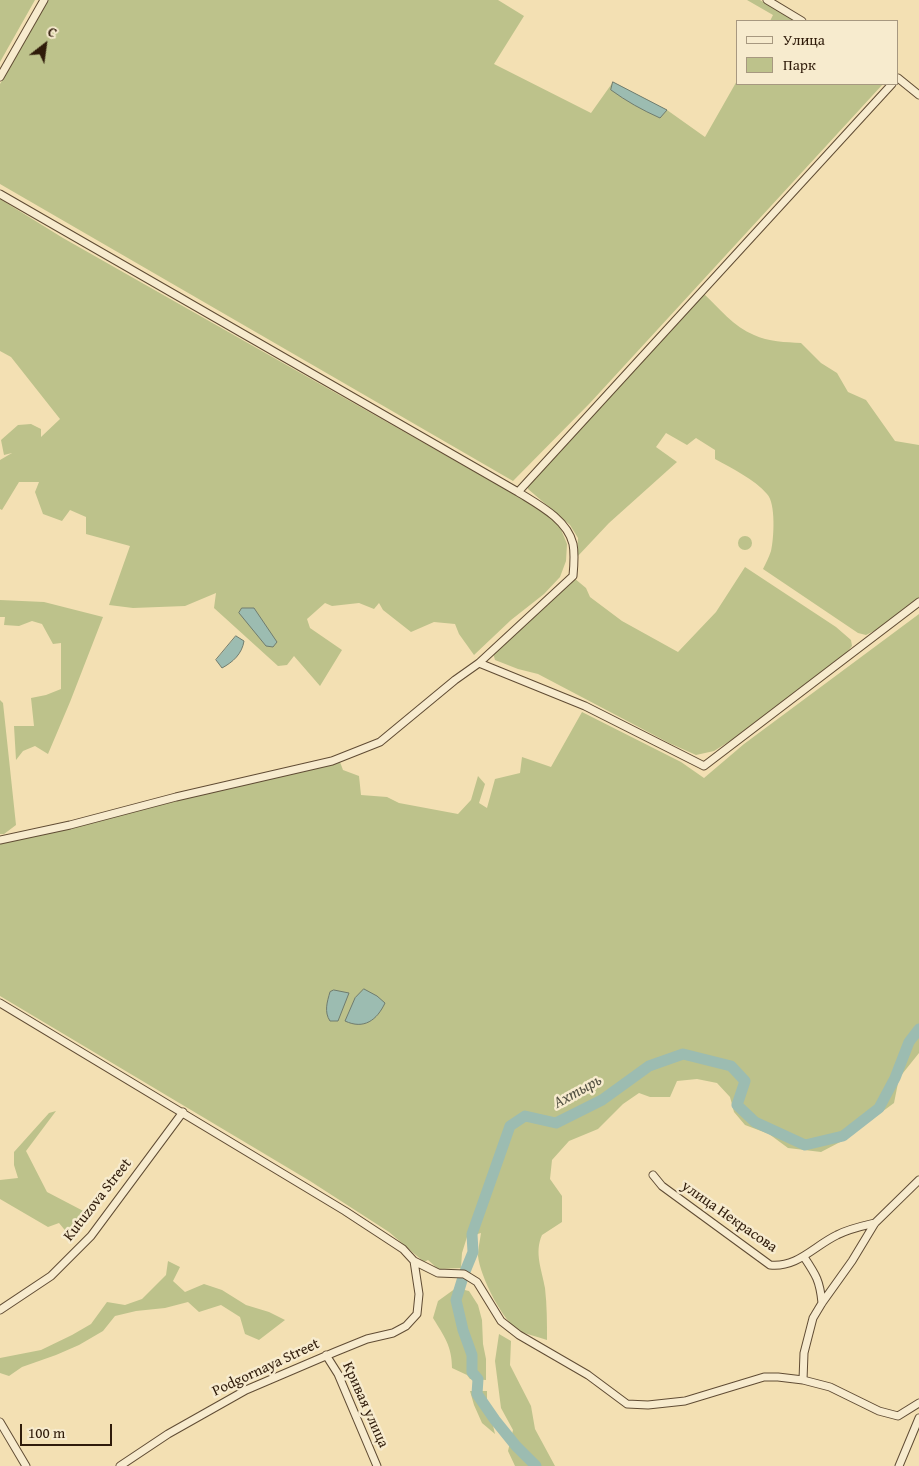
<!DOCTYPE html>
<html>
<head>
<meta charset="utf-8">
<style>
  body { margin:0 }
  #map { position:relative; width:919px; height:1466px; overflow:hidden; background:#f3e0b3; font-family:"Gentium Book Plus",serif }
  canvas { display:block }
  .legend { position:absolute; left:736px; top:20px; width:162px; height:65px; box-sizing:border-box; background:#f7ebce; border:1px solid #a79880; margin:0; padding:6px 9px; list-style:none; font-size:15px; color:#2f1b0a }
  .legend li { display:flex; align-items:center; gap:10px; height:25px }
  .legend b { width:25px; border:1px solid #a79880 }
  .north { position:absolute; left:20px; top:20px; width:50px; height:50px; -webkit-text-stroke:4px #f7ebce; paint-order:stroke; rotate:30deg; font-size:14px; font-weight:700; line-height:20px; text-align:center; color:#2f1b0a }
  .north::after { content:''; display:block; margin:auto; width:18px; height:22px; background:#2f1b0a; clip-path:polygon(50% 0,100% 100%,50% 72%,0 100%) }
  .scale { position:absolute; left:20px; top:1424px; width:92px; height:22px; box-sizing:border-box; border:2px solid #2f1b0a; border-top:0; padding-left:6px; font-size:15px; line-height:18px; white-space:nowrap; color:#2f1b0a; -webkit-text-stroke:4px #f7ebce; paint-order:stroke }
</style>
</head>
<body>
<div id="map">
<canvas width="919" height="1466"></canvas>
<ul class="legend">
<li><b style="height:6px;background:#f7ebce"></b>Улица</li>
<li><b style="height:14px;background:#bdc28b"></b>Парк</li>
</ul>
<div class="north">С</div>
<div class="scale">100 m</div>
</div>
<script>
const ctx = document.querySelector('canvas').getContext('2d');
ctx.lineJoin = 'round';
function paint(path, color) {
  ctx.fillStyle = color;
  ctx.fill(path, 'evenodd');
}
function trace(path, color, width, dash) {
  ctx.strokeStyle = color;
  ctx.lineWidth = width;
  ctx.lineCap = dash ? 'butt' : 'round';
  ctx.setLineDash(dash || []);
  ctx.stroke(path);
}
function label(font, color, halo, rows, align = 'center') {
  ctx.font = font + ' "Gentium Book Plus",serif';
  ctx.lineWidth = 5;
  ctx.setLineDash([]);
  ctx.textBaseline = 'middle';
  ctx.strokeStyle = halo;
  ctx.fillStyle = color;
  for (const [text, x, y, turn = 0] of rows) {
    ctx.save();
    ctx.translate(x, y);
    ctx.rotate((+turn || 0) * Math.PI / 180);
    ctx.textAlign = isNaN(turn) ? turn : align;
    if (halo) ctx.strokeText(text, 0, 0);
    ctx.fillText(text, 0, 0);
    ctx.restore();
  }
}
paint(new Path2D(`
  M0 0H35L0 62Z
  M47 0H498L524 16 494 64 591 113 613 82 667 110 705 137 738 79V84H883L590 403 513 481 0 184V84Z
  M747 0H760L796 21H770L773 15Z
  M0 199 63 238 540 509 558 522 567 544 566 561 560 577 544 594 511 620 474 655 459 634 455 624 434 622 411 632 383 610 379 603 374 609 359 603 332 606 325 603 307 619 310 628 342 650 320 686 294 656 287 665 278 666 214 608 216 593 185 606 133 608 109 605 130 546 86 534V517L70 510 62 521 43 514 35 492 39 482H19L2 510 0 509V460L12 453 4 455 1 440 18 425 31 424 41 429V437L60 419 11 357 0 351Z
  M703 293C719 308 734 327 754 335 768 342 786 342 801 343L821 363 837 373 848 392 866 400 895 441 919 445V598L880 628 866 635 858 633 763 569C766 563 769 557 771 551 774 539 776 503 767 494 754 479 733 469 715 459V450L696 438 687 445 666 433 656 447 677 462 609 523 577 557 578 538 570 525 528 489V484Z
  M738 543a7 7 0 1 1 14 0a7 7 0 1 1-14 0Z
  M745 567 836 627 851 640 852 646 842 658 752 727 714 751 696 755 669 743 538 674 518 669 495 660 493 653 574 578 586 588 590 597 622 621 678 652 716 612Z
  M0 600 44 602 103 617 70 702 48 754 35 746 23 751 16 760 14 726H34L31 698 46 695 61 689V643L53 644 42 624 32 621 19 626 4 625 5 617H0Z
  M919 614V1053L899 1078 894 1103 844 1140 821 1152 788 1148 769 1134 745 1125 734 1112 730 1097 717 1083 697 1079 677 1081 670 1097H650L639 1093 623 1104 598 1129 569 1141 552 1160 550 1179 562 1196V1222L542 1235C534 1253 542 1270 545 1288 547 1305 547 1323 547 1340 539 1337 529 1335 521 1332 503 1323 480 1276 478 1256 478 1249 480 1240 481 1233L467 1237 462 1253 461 1268 438 1269 428 1260 424 1262 389 1232 310 1181 0 996V843L340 762 343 770 359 776 361 795 387 797 399 803 458 814 471 800 478 776 485 784 479 803 487 808 495 779 520 773 522 757 551 767 582 712 681 762 704 778 744 744Z
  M0 700 3 703 16 825 4 834H0Z
  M56 1111 26 1151 47 1192 91 1215 73 1240 59 1223 48 1227 0 1199V1180L18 1178 14 1165V1152L49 1113Z
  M168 1261 180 1267 173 1281 185 1292 204 1284 222 1290 246 1305 269 1312 285 1320 259 1340 245 1334 240 1317 221 1305 199 1312 188 1302 165 1308 136 1311 115 1316 103 1331 79 1345 56 1355 22 1367 9 1376 0 1373V1358L41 1350 72 1335 91 1324 107 1302 125 1305 142 1299 166 1275Z
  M456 1288 469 1291 478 1305 482 1320 483 1344 486 1359V1380L470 1379 467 1375 452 1368C452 1346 444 1336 433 1318L438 1301Z
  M499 1334 511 1341 510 1365 531 1406 535 1429 555 1466H515L508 1451 513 1430 501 1408 495 1361Z
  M470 1391H487V1400L495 1434 482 1423 474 1405Z`), '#bdc28b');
const water = new Path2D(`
  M613 82 667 110 660 118C642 110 626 101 611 90Z
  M242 608H254L277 642 273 647 266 646 239 613Z
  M236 636 244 641C242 654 233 662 222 668L216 660Z
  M364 989 377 996 385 1003C377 1020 364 1030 345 1021L355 998Z
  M334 990 349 993 338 1021H330C324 1012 327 1002 330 992Z`);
paint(water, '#9cbcb1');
trace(water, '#707c6e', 1);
trace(new Path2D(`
  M536 1466 516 1446 495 1420 477 1394 478 1379 472 1372V1355L463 1330 456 1300 464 1274 473 1252 472 1234 510 1126 525 1116 556 1123 602 1100 649 1066 683 1054 731 1066 745 1081 737 1105 755 1122 805 1145 843 1136 879 1108 895 1078 909 1042 919 1029`), '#9cbcb1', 11);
const minor = new Path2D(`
  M767 0 802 21
  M0 77 44 0
  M898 78 919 95
  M0 194 518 492 892 84
  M479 663 585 706 704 766 919 602
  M0 840 70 825 176 797 332 761 380 742 455 680 479 663 573 576C574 565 575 554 573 544 567 519 537 504 518 492
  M0 1003 345 1211 403 1249 414 1261 419 1294 417 1314 406 1326 393 1333 367 1339 335 1352 246 1390 168 1434 120 1466
  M653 1175 662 1186 770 1265C797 1268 814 1246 837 1235 848 1229 862 1226 875 1223
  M804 1257C816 1275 820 1281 822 1303
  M414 1261 438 1273 464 1274 477 1282 501 1321 519 1335 588 1375 627 1404 648 1405 685 1401 764 1377H778L803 1380 830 1387 879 1411 898 1416 919 1403
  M0 1310 51 1276 91 1236 183 1112
  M326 1355 338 1374 377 1466
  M803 1380 804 1353 813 1318 822 1303 852 1261 875 1223 919 1180
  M0 1422 26 1466
  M899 1466 919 1418`);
trace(minor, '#604c34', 9);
trace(minor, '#f7ebce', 7);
label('15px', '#2f1b0a', '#f7ebce', [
  ["Kutuzova Street",98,1200,-52],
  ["улица Некрасова",729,1217,35],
  ["Podgornaya Street",266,1368,-25],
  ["Кривая улица",365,1405,66]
]);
label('italic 16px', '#555344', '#f7ebce', [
  ["Ахтырь",578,1092,-29]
]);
</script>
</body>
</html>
